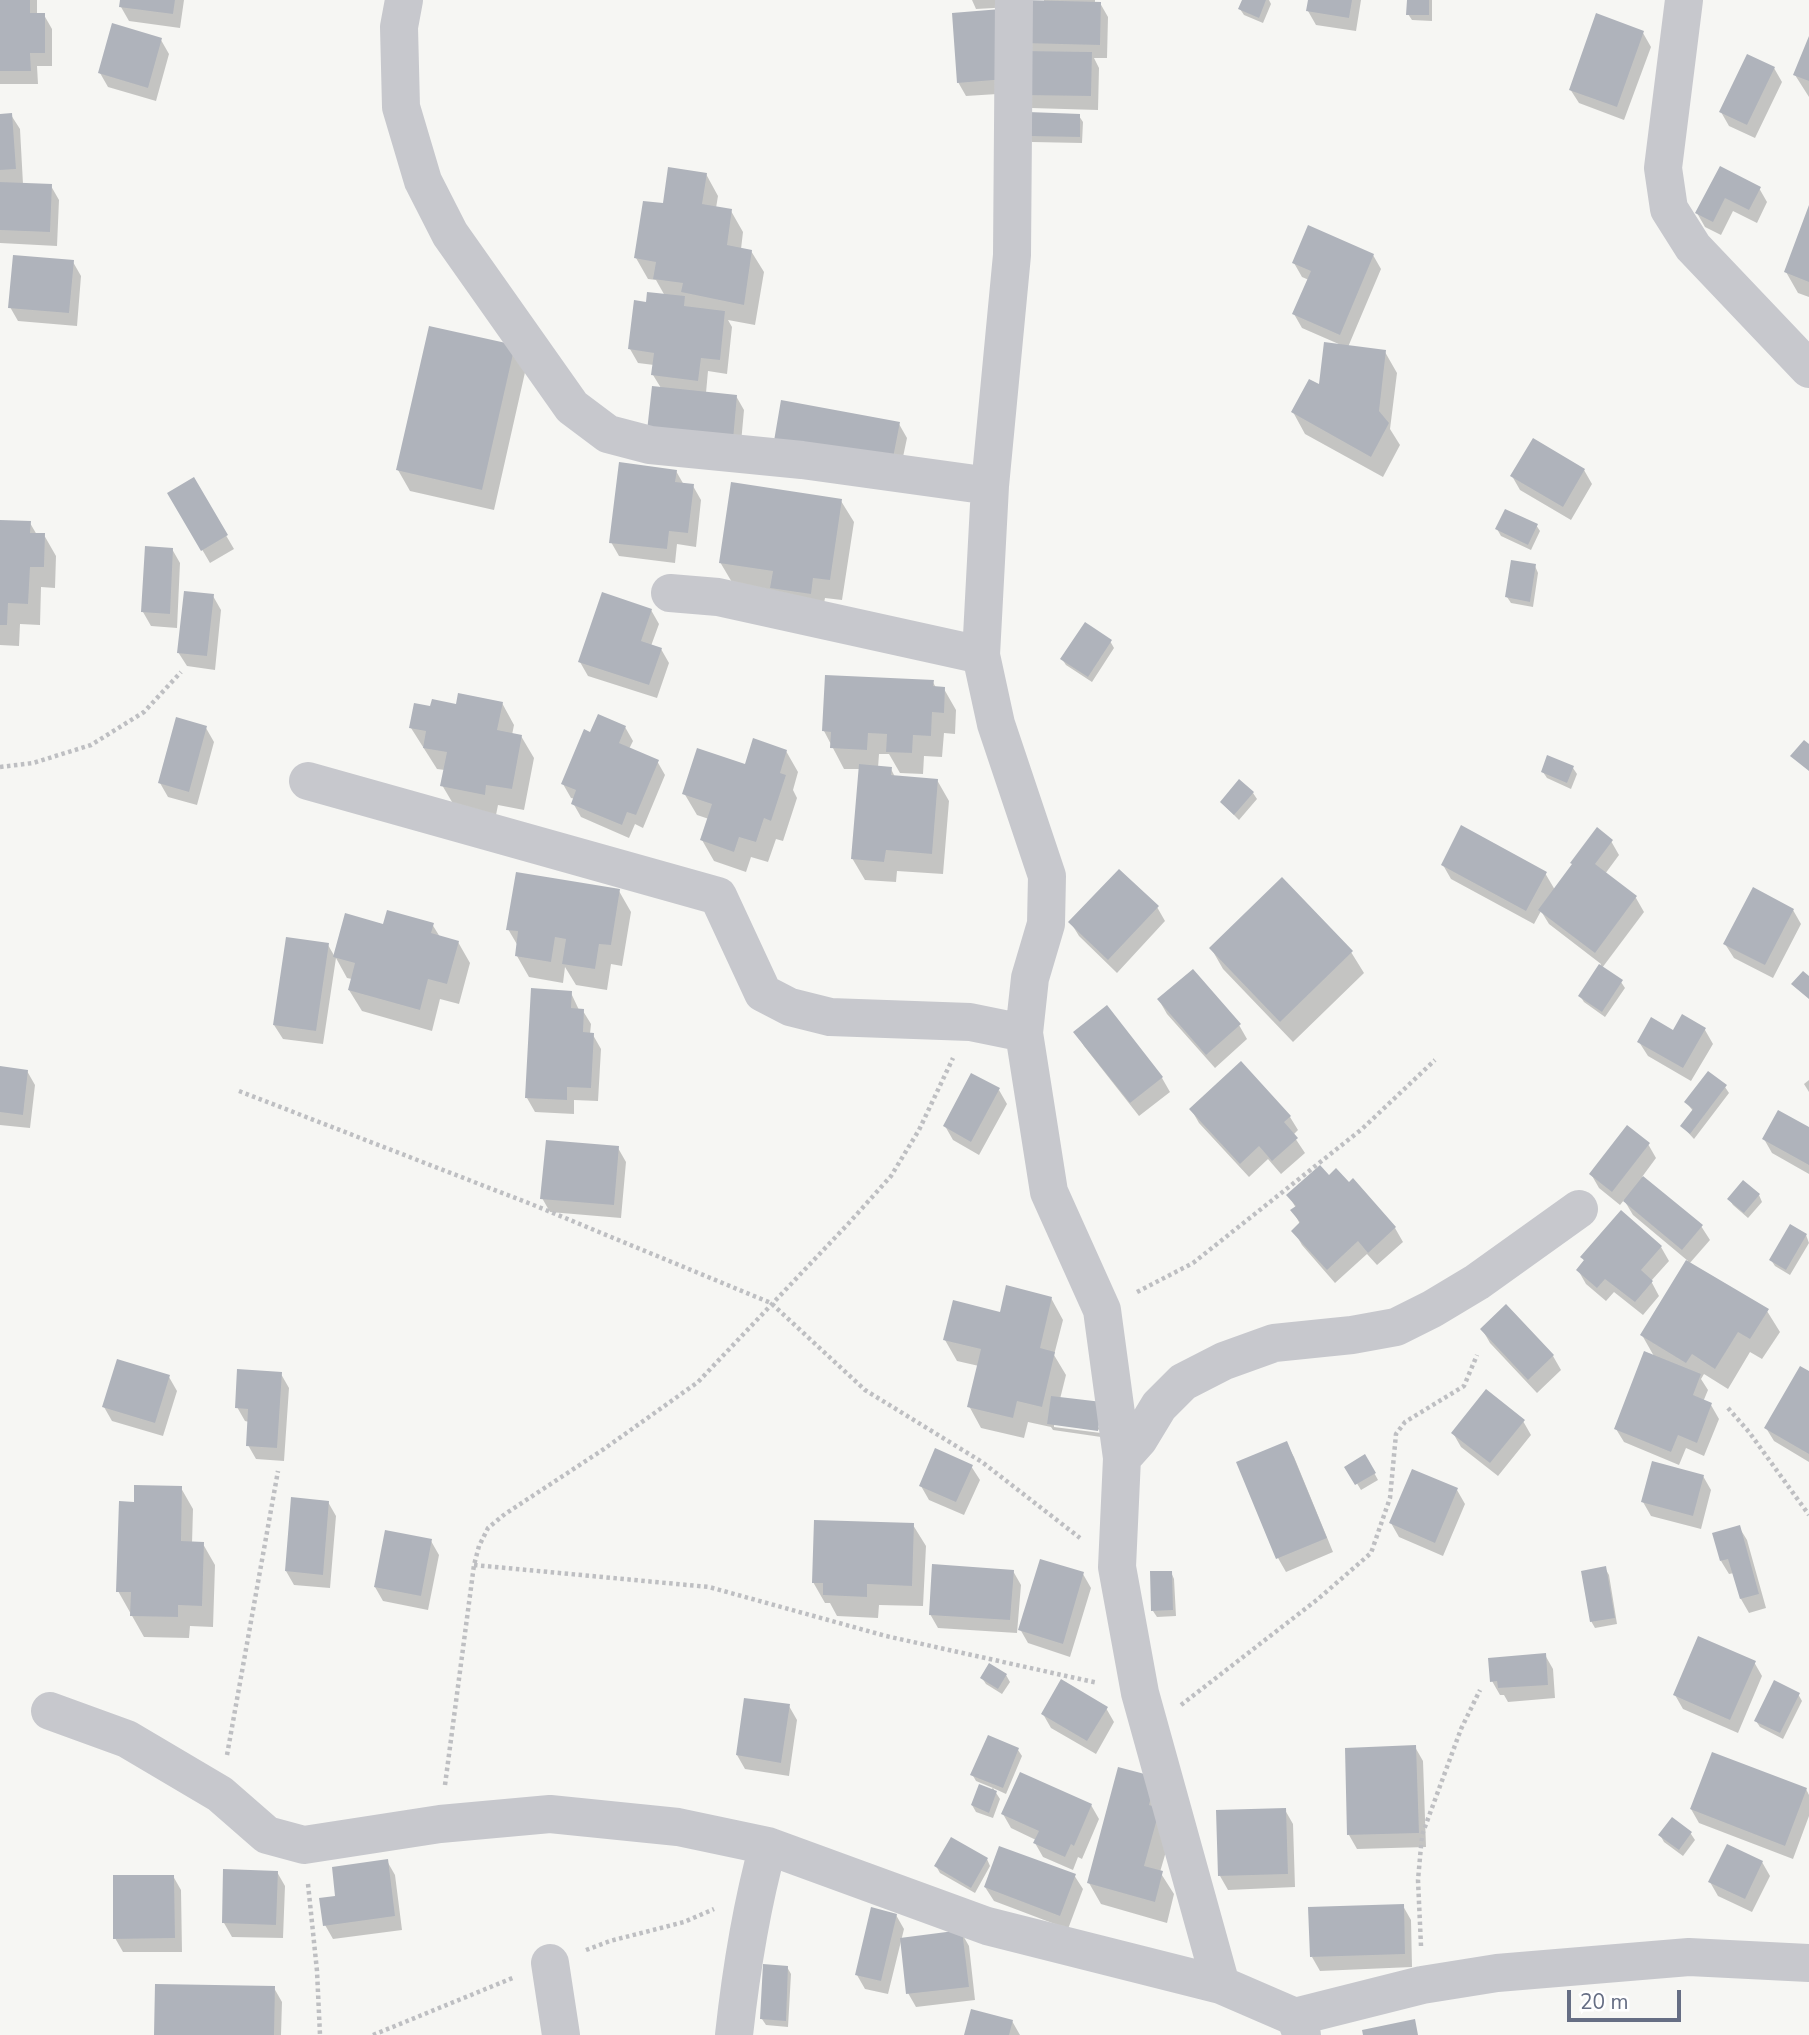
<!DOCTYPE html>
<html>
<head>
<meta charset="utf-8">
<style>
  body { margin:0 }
  #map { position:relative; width:1809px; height:2035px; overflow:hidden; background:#f6f6f3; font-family:"Nunito Sans",sans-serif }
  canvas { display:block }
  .scale { position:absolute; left:1567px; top:1990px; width:114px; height:32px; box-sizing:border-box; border:4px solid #666e84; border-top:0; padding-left:9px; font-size:21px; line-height:24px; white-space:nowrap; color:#666e84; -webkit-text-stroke:5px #fff; paint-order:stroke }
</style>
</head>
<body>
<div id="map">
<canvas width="1809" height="2035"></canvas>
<div class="scale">20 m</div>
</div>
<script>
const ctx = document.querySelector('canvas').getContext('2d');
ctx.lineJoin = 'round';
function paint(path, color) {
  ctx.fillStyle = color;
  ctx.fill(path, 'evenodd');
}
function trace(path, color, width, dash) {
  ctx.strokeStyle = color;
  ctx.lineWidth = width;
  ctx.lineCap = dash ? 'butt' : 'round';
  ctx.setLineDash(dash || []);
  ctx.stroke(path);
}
paint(new Path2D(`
  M0 0H37V15H44L52 29V66H37L38 84H0Z
  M121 0H184L180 28 129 21 121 7Z
  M972 0H1012V7L976 9Z
  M1044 0H1095V3H1100L1108 17 1107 58H1094L1099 68 1098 110 1031 108 1024 1 1044 2Z
  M1244 0H1269L1271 4 1263 23 1244 15 1240 9Z
  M1310 0H1361L1356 31 1316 25 1308 11Z
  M1409 0H1432V21L1412 20 1408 14Z
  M953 14 1013 93 966 96 958 82Z
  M1643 33 1651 47 1624 120 1579 103 1570 89Z
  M161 40 169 54 156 101 108 87 100 73Z
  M1809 40V97L1795 75Z
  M1774 68 1782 82 1755 138 1729 126 1721 112Z
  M11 115 20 129 23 184 51 186 59 200 57 246 0 243V116Z
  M1079 116 1083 122 1082 143 1032 142 1029 135Z
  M1721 168 1759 188 1767 202 1757 223 1733 211 1721 235 1705 227 1697 213Z
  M706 174 718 196 716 208 731 211 743 232 741 249 751 251 764 272 755 325 728 320 732 327 727 374 708 371 706 393 736 396 744 410 740 454 661 388 653 375 654 365 638 363 630 349 647 304 665 296 656 280 648 279 636 258 664 205Z
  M1809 209V297L1798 293 1786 272Z
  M1373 255 1381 269 1348 347 1385 352 1397 373 1390 429 1400 445 1383 477 1305 434 1293 412 1321 387 1341 345 1302 328 1294 314 1309 280 1302 277 1294 263Z
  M73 262 81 276 77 326 18 321 10 307Z
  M514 347 526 368 494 510 410 491 398 470Z
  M899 424 907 438 899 476 783 454Z
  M1584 470 1592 484 1571 520 1520 490 1512 476Z
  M676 471 684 485 693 486 701 500 696 547 677 544 675 563 619 556 611 542Z
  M193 479 234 549 210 563 169 493Z
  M841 501 854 522 842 600 825 598 822 614 733 584 720 562Z
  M0 522 30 523 37 535H44L56 556 55 588 41 587 40 625 20 624 19 646 0 645Z
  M1536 525 1540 531 1531 550 1501 536 1497 529Z
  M172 549 180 563 177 628 151 626 143 612Z
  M1535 566 1538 573 1533 607 1511 603 1507 597Z
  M213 596 221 610 215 670 187 666 178 652Z
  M651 610 659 624 651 646 661 649 669 663 657 698 588 676 580 662Z
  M1110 641 1114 648 1092 682 1066 665 1062 659Z
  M933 682 936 688 944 689 956 710 955 734 944 733 942 757 924 756 923 774 900 773 889 754H879L878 768 891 769 895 777 937 780 949 801 943 874 897 871 896 882 865 880 852 858 860 769H844L824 731Z
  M502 703 514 725 512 735 521 736 534 758 524 810 498 805 496 815 455 807 442 785 445 770 437 769 411 728 432 708Z
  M625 727 633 741 629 749 657 761 665 775 643 828 635 824 629 838 581 817 573 803 575 799 571 798 563 784 591 734Z
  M206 728 214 742 197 805 168 797 160 783Z
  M786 751 798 772 793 790 797 798 783 841 776 839 768 862 751 857 746 872 714 861 702 840 709 819 697 815 684 793Z
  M1573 768 1577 774 1571 789 1547 778 1543 772Z
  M1253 793 1257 799 1239 820 1222 803Z
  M1611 841 1619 855 1605 874 1636 898 1644 912 1602 968 1621 982 1625 988 1605 1017 1584 1002 1580 996 1601 964 1549 924 1541 911 1534 924 1451 879 1443 865 1545 873 1555 890Z
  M619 891 631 912 622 966 611 964 607 990 576 985 565 967 563 983 529 977 517 956 518 946 508 929Z
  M1157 907 1165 921 1117 973 1079 936 1071 923Z
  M1793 910 1801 924 1773 978 1734 958 1725 944Z
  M432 924 440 937 458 942 470 963 459 1004 440 999 432 1031 362 1011 349 990 352 979 347 978 336 958 323 1044 283 1039 274 1025 328 945 335 957Z
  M1211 948 1351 952 1364 973 1293 1042 1223 969Z
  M571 993 579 1010 583 1011 591 1024 590 1034 593 1035 601 1049 598 1101 574 1100V1114L535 1112 527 1098Z
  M1159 1000 1239 1025 1247 1039 1215 1068 1167 1014Z
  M1106 1008 1162 1078 1170 1092 1139 1116 1084 1046 1076 1032Z
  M1705 1030 1713 1044 1691 1081 1648 1056 1639 1042 1674 1032Z
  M0 1068 27 1071 35 1085 30 1128 0 1125Z
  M1809 1080V1092L1804 1084Z
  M1725 1087 1729 1093 1694 1139 1682 1126 1693 1111 1686 1102Z
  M999 1090 1007 1104 979 1155 953 1140 945 1126Z
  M1191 1109 1290 1117 1298 1130 1293 1135 1305 1153 1281 1174 1268 1159 1249 1177 1199 1123Z
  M1809 1129V1174L1772 1153 1764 1139Z
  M1648 1144 1656 1158 1642 1177 1701 1226 1710 1240 1689 1264 1767 1311 1780 1332 1762 1359 1750 1352 1728 1389 1704 1374 1701 1379 1708 1390 1703 1402 1711 1405 1719 1419 1704 1456 1686 1448 1679 1465 1624 1442 1616 1429 1655 1358 1642 1335 1688 1261 1633 1215 1624 1200 1620 1205 1599 1188 1591 1174Z
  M618 1148 626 1162 621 1218 550 1212 542 1198Z
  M1329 1177 1395 1228 1403 1242 1377 1265 1367 1254 1335 1283 1302 1245 1294 1231 1300 1224 1293 1211 1296 1208 1289 1196Z
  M1759 1195 1762 1202 1748 1218 1733 1205 1729 1199Z
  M1806 1235 1809 1243 1790 1275 1775 1266 1771 1260Z
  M1661 1247 1669 1261 1651 1281 1659 1296 1643 1315 1614 1292 1606 1301 1586 1284 1578 1270 1585 1262 1582 1257Z
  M1051 1298 1063 1320 1054 1355 1066 1375 1060 1399 1102 1430 1054 1424V1427L1101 1433V1437L1053 1430 1051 1427 1028 1422 1024 1438 981 1428 969 1406 979 1366 957 1361 945 1340 1001 1314Z
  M1482 1329 1553 1356 1561 1370 1537 1393 1490 1343Z
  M1809 1373V1462L1774 1441 1766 1428Z
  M281 1374 289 1388 284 1461 256 1459 248 1445 249 1422 245 1421 237 1407Z
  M169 1377 177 1391 163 1436 112 1421 104 1407Z
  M1523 1421 1531 1435 1498 1476 1461 1447 1453 1433Z
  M1286 1443 1294 1457 1333 1552 1286 1572 1278 1558 1239 1463Z
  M1365 1456 1378 1480 1361 1490 1347 1467Z
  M971 1466 980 1480 964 1515 929 1500 921 1486Z
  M1703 1476 1711 1490 1701 1529 1651 1516 1643 1502Z
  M181 1488 193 1509 192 1544H203L215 1565 213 1627 190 1626 189 1638 144 1637 118 1591 136 1503Z
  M1457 1490 1465 1504 1443 1556 1399 1537 1391 1523Z
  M328 1502 336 1516 330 1588 294 1585 286 1571Z
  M913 1525 926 1546 923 1606 879 1605 878 1618 837 1616 830 1603H825L813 1582Z
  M1739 1527 1747 1540 1766 1608 1749 1613 1741 1599 1734 1573 1729 1574 1721 1561Z
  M431 1541 439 1555 428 1610 383 1601 375 1587Z
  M1605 1568 1609 1575 1617 1624 1595 1628 1591 1621Z
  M1013 1571 1021 1585 1017 1633 938 1628 930 1614Z
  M1171 1572 1174 1579 1176 1616 1157 1617 1153 1611Z
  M1083 1574 1091 1588 1070 1657 1028 1643 1020 1629Z
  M1545 1655 1553 1669 1555 1698 1508 1702 1504 1695H1500L1492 1681Z
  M1754 1662 1762 1676 1738 1733 1683 1709 1675 1695Z
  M1006 1675 1010 1682 1002 1694 986 1684 982 1678Z
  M1798 1694 1802 1701 1783 1739 1760 1727 1756 1721Z
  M789 1706 797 1720 789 1776 745 1769 737 1755Z
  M1106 1708 1114 1722 1096 1754 1051 1728 1043 1714Z
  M1415 1747 1423 1761 1426 1847 1357 1849 1349 1835Z
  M1018 1750 1022 1756 1006 1794 993 1788 1000 1799 993 1818 976 1812 972 1805 993 1788 976 1781 972 1774Z
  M1155 1778 1172 1831 1160 1872 1174 1894 1167 1923 1101 1904 1089 1883Z
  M1806 1789 1809 1795V1816L1793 1859 1699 1823 1691 1809Z
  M1091 1805 1099 1819 1082 1859 1078 1857 1073 1870 1043 1857 1035 1843 1036 1840 1011 1828 1003 1814Z
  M1285 1810 1293 1824 1295 1887 1228 1890 1220 1876Z
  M1672 1819 1691 1834 1695 1840 1683 1856 1664 1842 1660 1835Z
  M987 1859 990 1866 975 1893 940 1873 936 1866Z
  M387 1861 395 1875 402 1930 333 1939 325 1925 337 1897Z
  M1762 1862 1770 1876 1752 1912 1718 1896 1710 1882Z
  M277 1872 285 1886 283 1938 232 1937 224 1923Z
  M1074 1875 1083 1889 1068 1929 994 1901 985 1887Z
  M173 1876 181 1890 182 1952H123L115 1938Z
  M1403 1906 1411 1920 1412 1967 1320 1971 1312 1957Z
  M896 1915 904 1929 888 1994 865 1989 857 1975Z
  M961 1932 969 1946 975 2000 916 2007 908 1993Z
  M787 1967 791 1974 788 2027 766 2025 762 2019Z
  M274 1988 282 2002 281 2035H156Z
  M1012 2021 1020 2035H966Z`), '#0003');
paint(new Path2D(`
  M0 0H30V13H45V53H30L31 71H0Z
  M120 0H175L173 14 119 7Z
  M1022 0 1101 2 1100 45 1021 43Z
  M1242 0H1266L1259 18 1238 9Z
  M1308 0H1352L1349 18 1306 11Z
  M1407 0H1429V15H1406Z
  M1001 9 1006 79 957 83 952 13Z
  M1596 13 1644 31 1617 107 1569 90Z
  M112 23 162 38 148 88 98 73Z
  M1809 36V81L1793 75Z
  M1023 51 1092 52 1091 96 1021 95Z
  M1747 54 1775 67 1747 125 1719 112Z
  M1028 112 1080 114V137L1027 136Z
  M12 113 16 169 0 170V114Z
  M1720 166 1761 187 1749 210 1725 198 1713 222 1695 213Z
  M668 167 707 173 702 204 732 209 727 245 752 250 744 305 681 292 683 283 653 279 656 262 634 258 643 201 663 203Z
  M0 182 52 184 50 232 0 230Z
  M1809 205V282L1784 272Z
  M1308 225 1374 254 1340 335 1292 314 1311 271 1292 263Z
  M13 255 74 260 69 313 8 308Z
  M647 292 685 296 684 306 725 311 720 360 701 358 698 381 651 375 654 353 628 349 634 300 646 302Z
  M429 326 515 345 482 490 396 470Z
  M1324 342 1386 350 1379 411 1389 423 1371 457 1291 412 1309 379 1319 384Z
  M652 386 737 395 733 440 647 431Z
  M781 400 900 422 892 463 774 441Z
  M1533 438 1585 469 1563 507 1510 476Z
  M619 462 677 470 675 482 694 484 688 533 669 531 667 549 609 543Z
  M194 477 228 535 201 551 167 493Z
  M731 482 842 499 830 580 813 578 811 594 770 588 773 571 719 563Z
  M1505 509 1538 524 1528 545 1495 529Z
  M0 520 31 521 30 533H45L44 567H30L28 604 8 603 7 625H0Z
  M145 546 173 548 170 614 141 612Z
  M1511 560 1536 564 1530 602 1505 597Z
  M184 591 214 594 207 656 177 653Z
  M602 592 652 609 641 641 662 648 649 685 578 662Z
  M1085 622 1112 640 1088 677 1060 659Z
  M825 675 934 680 933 686 945 687 944 713 932 712 931 736 913 735 912 753 886 752 887 734 868 733 867 750 830 748 831 732 822 731Z
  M458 693 503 702 497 730 522 735 512 789 486 785 485 795 440 786 447 752 423 748 426 731 409 728 414 703 430 706 432 699 456 704Z
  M598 714 626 726 619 743 659 760 636 815 627 812 622 825 571 804 576 790 561 784 584 729 590 732Z
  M176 717 207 726 189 792 158 783Z
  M753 738 787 750 780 773 786 775 771 821 764 818 756 842 739 837 734 852 700 840 712 804 682 794 697 748 745 764Z
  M1804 740 1809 744V771L1790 756Z
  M1547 755 1574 766 1567 783 1541 772Z
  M859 764 892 767 891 775 938 779 932 854 886 850 884 862 851 859Z
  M1239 779 1254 792 1234 815 1220 802Z
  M1461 825 1547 872 1526 911 1441 865Z
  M1597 827 1613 840 1595 864 1637 896 1595 953 1538 910 1572 864 1570 863Z
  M1119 869 1159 906 1108 960 1068 922Z
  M516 872 620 889 611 945 599 944 595 969 562 964 566 939 555 937 551 962 515 956 518 931 506 930Z
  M1282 877 1353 951 1280 1022 1209 948Z
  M1753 887 1794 909 1765 965 1723 944Z
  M387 910 434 923 431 933 459 941 447 984 428 979 420 1010 348 990 355 963 333 957 345 913 383 924Z
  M286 937 329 943 316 1031 273 1025Z
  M1599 964 1623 980 1602 1012 1578 996Z
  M1193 969 1241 1024 1206 1055 1157 999Z
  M1803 971 1809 976V999L1791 984Z
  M531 988 572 991 571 1008 584 1009 583 1032 594 1033 591 1088 567 1087V1100L525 1098Z
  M1107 1005 1163 1077 1130 1103 1073 1032Z
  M1682 1014 1706 1028 1683 1068 1637 1042 1651 1017 1673 1030Z
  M1241 1061 1291 1116 1284 1122 1298 1138 1272 1161 1259 1146 1240 1164 1189 1109Z
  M0 1066 28 1070 23 1115 0 1112Z
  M1708 1071 1727 1085 1690 1134 1680 1126 1693 1109 1684 1102Z
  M971 1073 1000 1088 971 1142 943 1126Z
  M1778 1110 1809 1127V1165L1762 1139Z
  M1627 1125 1650 1143 1612 1192 1589 1174Z
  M546 1140 619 1146 614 1205 540 1199Z
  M1320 1165 1329 1175 1336 1168 1349 1182 1353 1178 1396 1227 1368 1253 1358 1241 1327 1270 1291 1231 1300 1222 1290 1210 1296 1206 1286 1195Z
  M1643 1176 1703 1225 1682 1250 1623 1201Z
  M1743 1180 1760 1194 1744 1213 1727 1199Z
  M1621 1210 1662 1246 1641 1270 1653 1281 1635 1302 1605 1279 1597 1288 1576 1270 1584 1260 1580 1257Z
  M1790 1224 1807 1234 1786 1270 1769 1260Z
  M1686 1260 1769 1309 1750 1339 1738 1332 1715 1369 1692 1354 1686 1363 1640 1335Z
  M1006 1285 1052 1297 1040 1348 1055 1352 1042 1407 1017 1401 1013 1418 967 1407 981 1349 943 1340 953 1300 1000 1312Z
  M1506 1304 1554 1355 1528 1380 1480 1329Z
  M1644 1351 1701 1374 1693 1395 1712 1403 1697 1443 1678 1435 1671 1452 1614 1429Z
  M117 1359 170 1375 155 1423 102 1407Z
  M1800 1366 1809 1371V1454L1764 1428Z
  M237 1369 282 1372 277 1448 246 1446 248 1409 235 1408Z
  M1486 1389 1525 1420 1490 1463 1451 1433Z
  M1051 1396 1102 1402 1098 1431 1047 1424Z
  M1287 1441 1327 1538 1276 1559 1236 1462Z
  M935 1448 973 1465 956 1502 919 1486Z
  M1365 1454 1376 1473 1355 1485 1344 1467Z
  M1652 1461 1704 1475 1693 1516 1641 1502Z
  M1412 1469 1458 1488 1435 1543 1389 1523Z
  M134 1485 182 1486 181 1541 204 1542 202 1606 178 1605V1617L130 1616 131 1592H116L119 1501 134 1502Z
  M291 1497 329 1501 323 1575 285 1571Z
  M814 1520 914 1523 912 1586 867 1584V1597L823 1595V1583H812Z
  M1740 1525 1759 1594 1740 1599 1728 1559 1720 1561 1712 1533Z
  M385 1530 432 1539 421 1596 374 1587Z
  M1040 1559 1084 1572 1063 1644 1018 1630Z
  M932 1564 1014 1570 1010 1620 929 1615Z
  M1606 1566 1615 1618 1590 1622 1581 1571Z
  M1150 1571H1172L1173 1610 1151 1611Z
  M1698 1636 1756 1661 1730 1720 1673 1695Z
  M1546 1653 1548 1685 1498 1688 1497 1681 1490 1682 1488 1658Z
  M989 1663 1007 1674 998 1689 980 1678Z
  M1061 1679 1108 1707 1087 1741 1041 1714Z
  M1774 1680 1800 1693 1780 1733 1754 1721Z
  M744 1698 790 1704 781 1763 736 1755Z
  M988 1735 1019 1748 1003 1788 970 1775Z
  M1416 1745 1419 1833 1347 1835 1345 1748Z
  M1712 1752 1807 1788 1785 1846 1690 1809Z
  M1118 1767 1156 1777 1149 1805 1160 1808 1144 1866 1163 1871 1155 1902 1087 1883Z
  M1020 1772 1092 1804 1074 1846 1071 1844 1065 1857 1033 1843 1039 1831 1001 1814Z
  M979 1784 997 1791 989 1813 971 1805Z
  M1286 1808 1288 1874 1218 1876 1216 1810Z
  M1672 1817 1692 1832 1679 1850 1658 1835Z
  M951 1837 988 1858 971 1888 934 1866Z
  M1727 1844 1763 1861 1745 1899 1708 1882Z
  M999 1846 1076 1874 1060 1916 984 1887Z
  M388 1859 395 1916 323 1926 319 1898 335 1896 332 1867Z
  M223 1869 278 1871 276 1925 222 1923Z
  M113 1875H174L175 1938 113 1939Z
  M1404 1904 1405 1954 1310 1957 1308 1907Z
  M871 1907 897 1914 881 1981 855 1975Z
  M962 1930 969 1987 906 1994 900 1938Z
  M763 1964 788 1966 786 2021 760 2019Z
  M155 1984 275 1986 274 2035H154Z
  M971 2009 1013 2020 1009 2035H964Z
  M1415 2019 1418 2035H1363L1362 2030Z`), '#afb3bb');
trace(new Path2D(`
  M0 767 33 763 91 745 144 712 181 672
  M239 1091 536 1206 771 1303 865 1390 982 1462 1080 1538
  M1137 1292 1193 1263 1362 1129 1435 1060
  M1728 1408 1749 1432 1809 1515
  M474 1565 709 1587 886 1636 1098 1683
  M1181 1705 1318 1599 1371 1553 1390 1498 1396 1434 1405 1422 1464 1386 1477 1355
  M227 1755 278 1471
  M445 1785 474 1565 479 1546 488 1528 505 1514 604 1449 698 1382 848 1224 891 1176 919 1130 953 1058
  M308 1884 317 1971 320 2035
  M1421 1946 1418 1880 1422 1835 1461 1729 1480 1690
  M586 1950 610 1941 684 1922 714 1909
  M373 2035 515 1977`), '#bebfc2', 4.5, [3.5, 3.5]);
trace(new Path2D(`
  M404 0 399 27 401 107 423 181 450 234 572 407 608 434 650 445 802 460 990 486
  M1014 0 1012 255 990 486 981 655 996 724 1047 876 1046 924 1030 978 1024 1033 1049 1192 1102 1310 1122 1458 1117 1567 1140 1693 1221 1985
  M1684 0 1663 168 1669 209 1693 247 1809 369
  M670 593 718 597 981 655
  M308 781 718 896 763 993 790 1007 830 1017 970 1022 1024 1033
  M1122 1458 1139 1439 1159 1406 1183 1382 1224 1361 1274 1343 1352 1335 1396 1327 1432 1309 1477 1282 1579 1209
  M50 1711 127 1739 220 1794 267 1835 304 1845 440 1824 550 1814 678 1827 768 1846 987 1926 1221 1985 1295 2017 1302 2035
  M550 1963 561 2035
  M1295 2017 1422 1985 1497 1973 1689 1957 1809 1963
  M734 2035C741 1971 751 1908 768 1846`), '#c7c8cd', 38);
</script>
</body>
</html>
